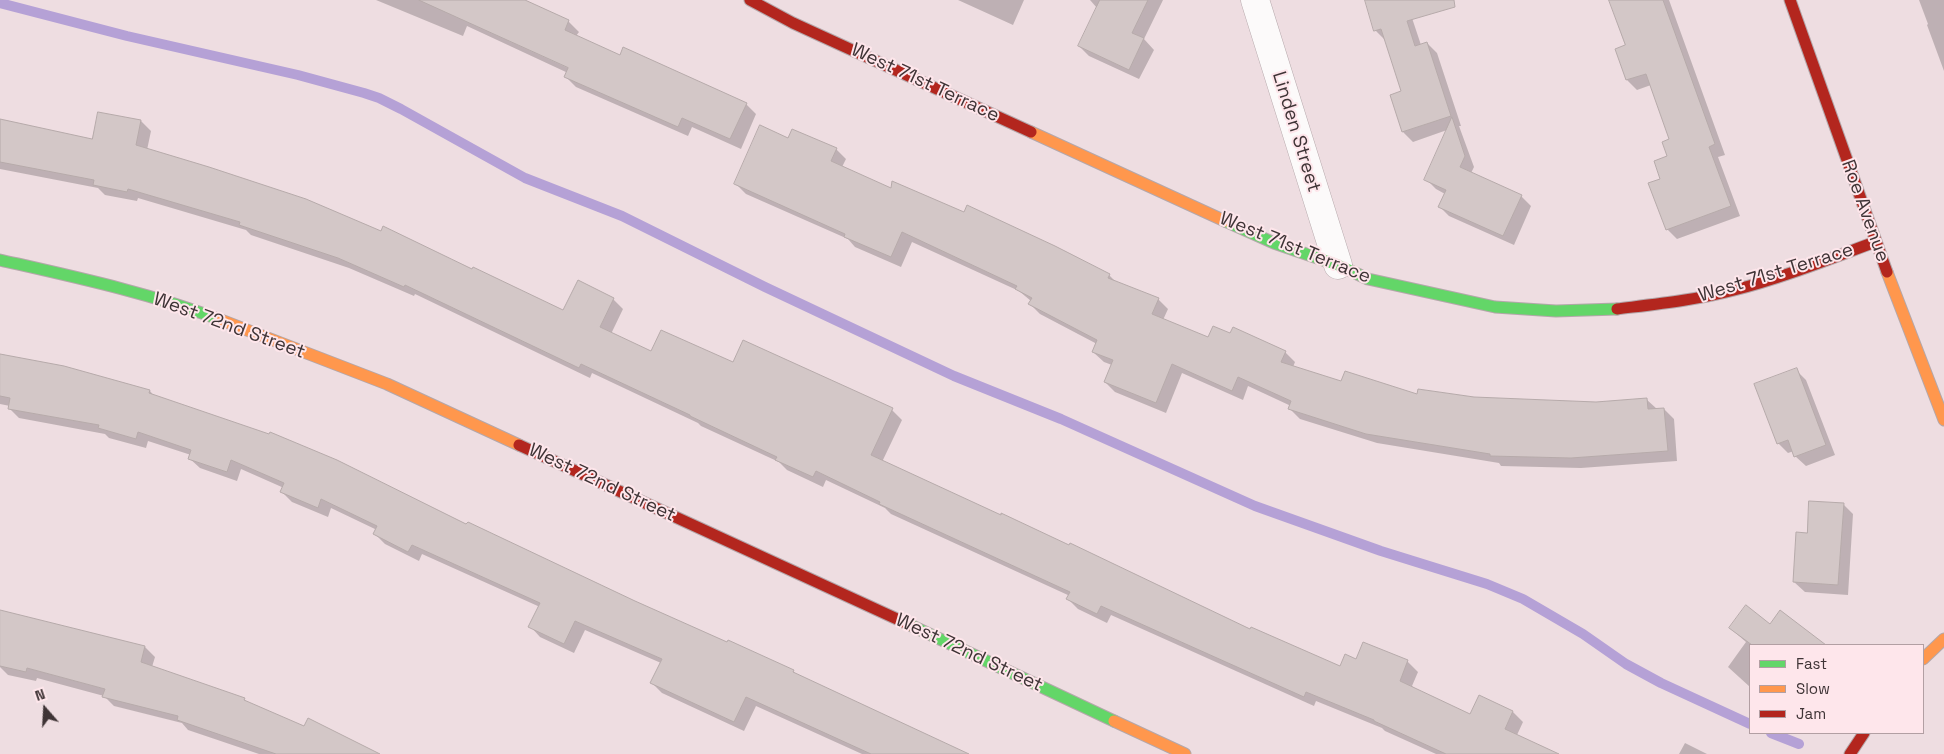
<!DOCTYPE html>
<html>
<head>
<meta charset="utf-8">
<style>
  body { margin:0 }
  #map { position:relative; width:1944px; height:754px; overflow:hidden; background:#eedde1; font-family:"Space Grotesk",sans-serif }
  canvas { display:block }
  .legend { position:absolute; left:1749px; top:644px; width:175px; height:90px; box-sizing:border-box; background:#fee6eb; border:1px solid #b29fa3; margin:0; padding:6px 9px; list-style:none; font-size:15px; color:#3f3436 }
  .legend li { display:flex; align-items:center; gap:10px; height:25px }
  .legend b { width:25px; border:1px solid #b29fa3 }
  .north { position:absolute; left:20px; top:684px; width:50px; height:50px; -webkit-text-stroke:4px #fee6eb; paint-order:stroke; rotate:341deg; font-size:14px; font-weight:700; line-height:20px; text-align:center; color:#3f3436 }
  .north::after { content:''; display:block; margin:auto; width:18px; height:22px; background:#3f3436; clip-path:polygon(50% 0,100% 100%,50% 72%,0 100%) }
</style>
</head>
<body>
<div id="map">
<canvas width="1944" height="754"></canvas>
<ul class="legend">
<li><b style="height:6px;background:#63d668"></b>Fast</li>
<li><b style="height:6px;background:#ff974d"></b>Slow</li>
<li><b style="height:6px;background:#b3261e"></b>Jam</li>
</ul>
<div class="north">N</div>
</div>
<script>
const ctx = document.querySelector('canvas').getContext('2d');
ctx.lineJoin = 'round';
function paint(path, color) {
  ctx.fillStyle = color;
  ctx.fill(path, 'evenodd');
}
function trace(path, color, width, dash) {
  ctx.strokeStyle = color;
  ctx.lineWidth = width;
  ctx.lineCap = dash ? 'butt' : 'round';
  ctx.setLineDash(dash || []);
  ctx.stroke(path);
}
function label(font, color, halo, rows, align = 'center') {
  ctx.font = font + ' "Space Grotesk",sans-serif';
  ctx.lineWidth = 4;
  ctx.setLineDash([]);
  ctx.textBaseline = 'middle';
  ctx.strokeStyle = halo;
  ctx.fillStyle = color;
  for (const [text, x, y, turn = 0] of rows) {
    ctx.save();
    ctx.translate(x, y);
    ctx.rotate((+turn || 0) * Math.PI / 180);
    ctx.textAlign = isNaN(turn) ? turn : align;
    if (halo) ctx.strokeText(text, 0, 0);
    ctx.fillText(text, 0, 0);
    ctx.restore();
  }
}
paint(new Path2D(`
  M376 0H518L569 22 579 32 576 36 620 57 746 104 756 114 741 149 692 127 688 136 576 87 566 77 568 73 467 26 463 36Z
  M958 0H1024L1013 25Z
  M1090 0H1163L1144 39 1154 50 1139 79 1089 56 1079 46 1097 8Z
  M1366 0H1406L1421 45 1427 43 1437 53 1461 126H1459L1474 167 1471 173 1521 196 1531 206 1514 245 1449 216 1439 206 1445 194 1436 189 1426 179 1447 130 1413 142 1403 132V92L1386 41 1376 31Z
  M1611 0H1669L1725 155 1718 157 1740 216 1677 239 1667 229 1662 180 1669 157 1670 140 1651 85 1637 90 1627 80 1616 50 1627 46Z
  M1919 0H1944V71L1927 25 1928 24Z
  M99 113 141 121 151 131 147 150 473 270 564 312 613 299 623 309 611 334 652 353 733 364 892 410 902 420 882 462 1251 630 1341 668 1357 661 1364 644 1407 661 1418 672 1412 686 1417 691 1471 716 1480 696 1513 712 1523 722 1517 735 1556 754H1436L1385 731 1382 728 1316 701 1314 706 1111 615 1107 623 1078 609 1068 599 1070 596 891 514 885 508 826 480 823 487 787 470 779 462 701 426 698 423 592 373 590 378 415 294 414 296 349 268 251 235 246 230 138 198 137 201 105 195 98 188 0 169V121L93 140Z
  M788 139 836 149 846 159 842 167 892 189 1109 275 1116 282 1158 299 1168 309 1163 320 1209 338 1285 352 1295 362 1293 367 1342 382 1418 396 1596 403 1646 399 1657 409H1664L1674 419 1677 461 1581 468 1501 466 1499 463 1377 443 1300 419 1290 409 1291 406 1248 386 1243 400 1182 373 1166 413 1115 392 1105 382 1112 365 1104 362 1093 352 1097 344 1040 314 1030 304 1031 301 1019 291 912 242 901 267 855 247 848 239 746 194 736 184Z
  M0 356 64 367 150 391 155 397 467 526 635 602 793 671 799 677 966 754H862L756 706 744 731 662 693 652 683 661 663 585 630 574 653 540 637 530 626 540 607 422 554 419 561 385 544 375 534 377 530 331 508 328 517 292 502 282 492 284 488 241 469 237 481 200 468 189 458 191 455 148 441 146 448 109 438 105 434 19 418 9 408 10 406 0 404Z
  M1796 370 1806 380 1835 455 1806 466 1795 456 1794 451 1788 453 1778 443Z
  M1843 504 1853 514 1848 595 1805 592 1794 582 1808 534Z
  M0 612 145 647 155 657 152 667 244 699 249 704 305 728 378 754H259L188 730 182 723 114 706 104 696 37 678 36 681 8 675 0 667Z
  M1770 625 1816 642 1813 645H1750V687L1728 667 1746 642 1730 628Z
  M1685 743 1707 754H1679Z`), '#0003');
trace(new Path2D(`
  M0 3 127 36 298 75 364 93 379 98 401 109 525 178 622 216 765 287 954 376 1061 419 1255 506 1381 551 1487 584 1523 599 1583 634 1626 664 1661 683 1750 724
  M1771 733 1799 744`), '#b5a1d6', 10);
const building = new Path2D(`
  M419 0H525L569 20 565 30 620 55 623 47 747 103 730 139 682 118 678 127 564 77 568 68Z
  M1100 0H1148L1132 33 1144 38 1129 70 1078 46Z
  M1365 0H1454L1455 7 1407 21 1415 46 1427 42 1451 116 1402 132 1390 95 1401 91 1381 29 1374 31Z
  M1609 0H1663L1715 144 1709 147 1731 206 1666 230 1648 183 1660 179 1654 161 1667 156 1662 142 1669 139 1646 74 1626 80 1615 49 1625 45Z
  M98 112 141 120 136 145 209 167 306 199 381 231 383 226 472 269 473 267 563 310 578 280 614 298 600 327 651 351 661 330 733 362 743 340 893 408 871 455 1001 515V513L1069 545 1070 543 1250 629 1251 627 1340 666 1345 654 1356 659 1363 642 1408 660 1400 681 1470 714 1479 695 1513 711 1505 729 1559 754H1446L1374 721V720L1306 692 1304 697 1101 606 1097 614 1066 599 1070 592 879 504 880 502 816 471 813 477 775 460 777 457 690 416V415L581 364 579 368 405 285 404 287 338 258 239 225 240 222 128 189 127 192 93 185 94 180 0 162V119L92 139Z
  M1452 117 1465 156 1460 167 1522 195 1503 236 1438 207 1446 190 1424 180Z
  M760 125 788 138 792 129 837 148 831 161 891 188 892 181 964 212 967 205 1055 246 1110 274 1108 278 1159 298 1152 314 1208 337 1213 326 1230 333 1233 327 1286 351 1281 362 1341 381 1345 371 1417 394 1418 389 1474 397 1596 402 1647 398 1648 409 1664 408 1668 451 1571 458 1490 456V454L1366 434 1288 409 1291 401 1238 377 1232 391 1172 364 1156 403 1104 382 1113 360 1092 352 1097 340 1028 304 1032 298 1015 289 1017 286 902 232 891 257 844 237 845 234 734 184Z
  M0 354 64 366 150 390 149 393 269 434 270 432 337 460 466 524 468 522 635 601 727 642 728 640 794 670 793 672 969 754H871L746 697 734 722 650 683 662 659 575 621 564 644 528 627 540 603 412 545 408 552 373 534 377 526 321 499 318 508 280 492 284 483 231 460 227 472 188 459 191 450 138 432 136 439 98 428 99 425 8 409 10 398 0 396Z
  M1797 368 1826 445 1794 457 1788 440 1777 444 1754 384Z
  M1809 501 1844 503 1838 585 1793 582 1796 532 1807 533Z
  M1746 605 1770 624 1780 610 1826 645H1752L1729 628Z
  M0 610 145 646 141 662 245 698 244 700 304 726 308 718 380 754H276L177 720 178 716 102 697 105 689 27 668 26 672 0 666Z`);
paint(building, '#d3c7c7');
trace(building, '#b6aaaa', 1);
const street = new Path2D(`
  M1255 0 1338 265`);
const fast = new Path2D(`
  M1225 221 1274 243 1338 265 1368 279 1495 307 1556 311 1617 309
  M0 260C75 277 150 293 221 320
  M910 625 1114 721`);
const slow = new Path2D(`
  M1031 132 1225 221
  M1887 272 1944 420
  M221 320 387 384 519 445
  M1923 659 1944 639
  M1114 721 1185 754`);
const jam = new Path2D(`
  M750 0 793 23 1031 132
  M1790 0 1887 272
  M1617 309C1657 304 1696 300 1734 290 1782 278 1829 259 1875 242
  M519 445 910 625
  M1850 754 1864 733`);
trace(street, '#b4a7aa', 29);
trace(fast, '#b4a7aa', 13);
trace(slow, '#b4a7aa', 13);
trace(jam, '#b4a7aa', 13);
trace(street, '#fcfafa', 28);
trace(fast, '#63d668', 11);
trace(slow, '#ff974d', 11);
trace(jam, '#b3261e', 11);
label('19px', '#3f3436', '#fee6eb', [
  ["West 71st Terrace",925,83,25],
  ["Linden Street",1296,132,73],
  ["Roe Avenue",1865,211,70],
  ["West 71st Terrace",1295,248,22],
  ["West 71st Terrace",1776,273,-17],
  ["West 72nd Street",229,326,20],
  ["West 72nd Street",602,483,25],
  ["West 72nd Street",969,653,25]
]);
</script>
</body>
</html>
